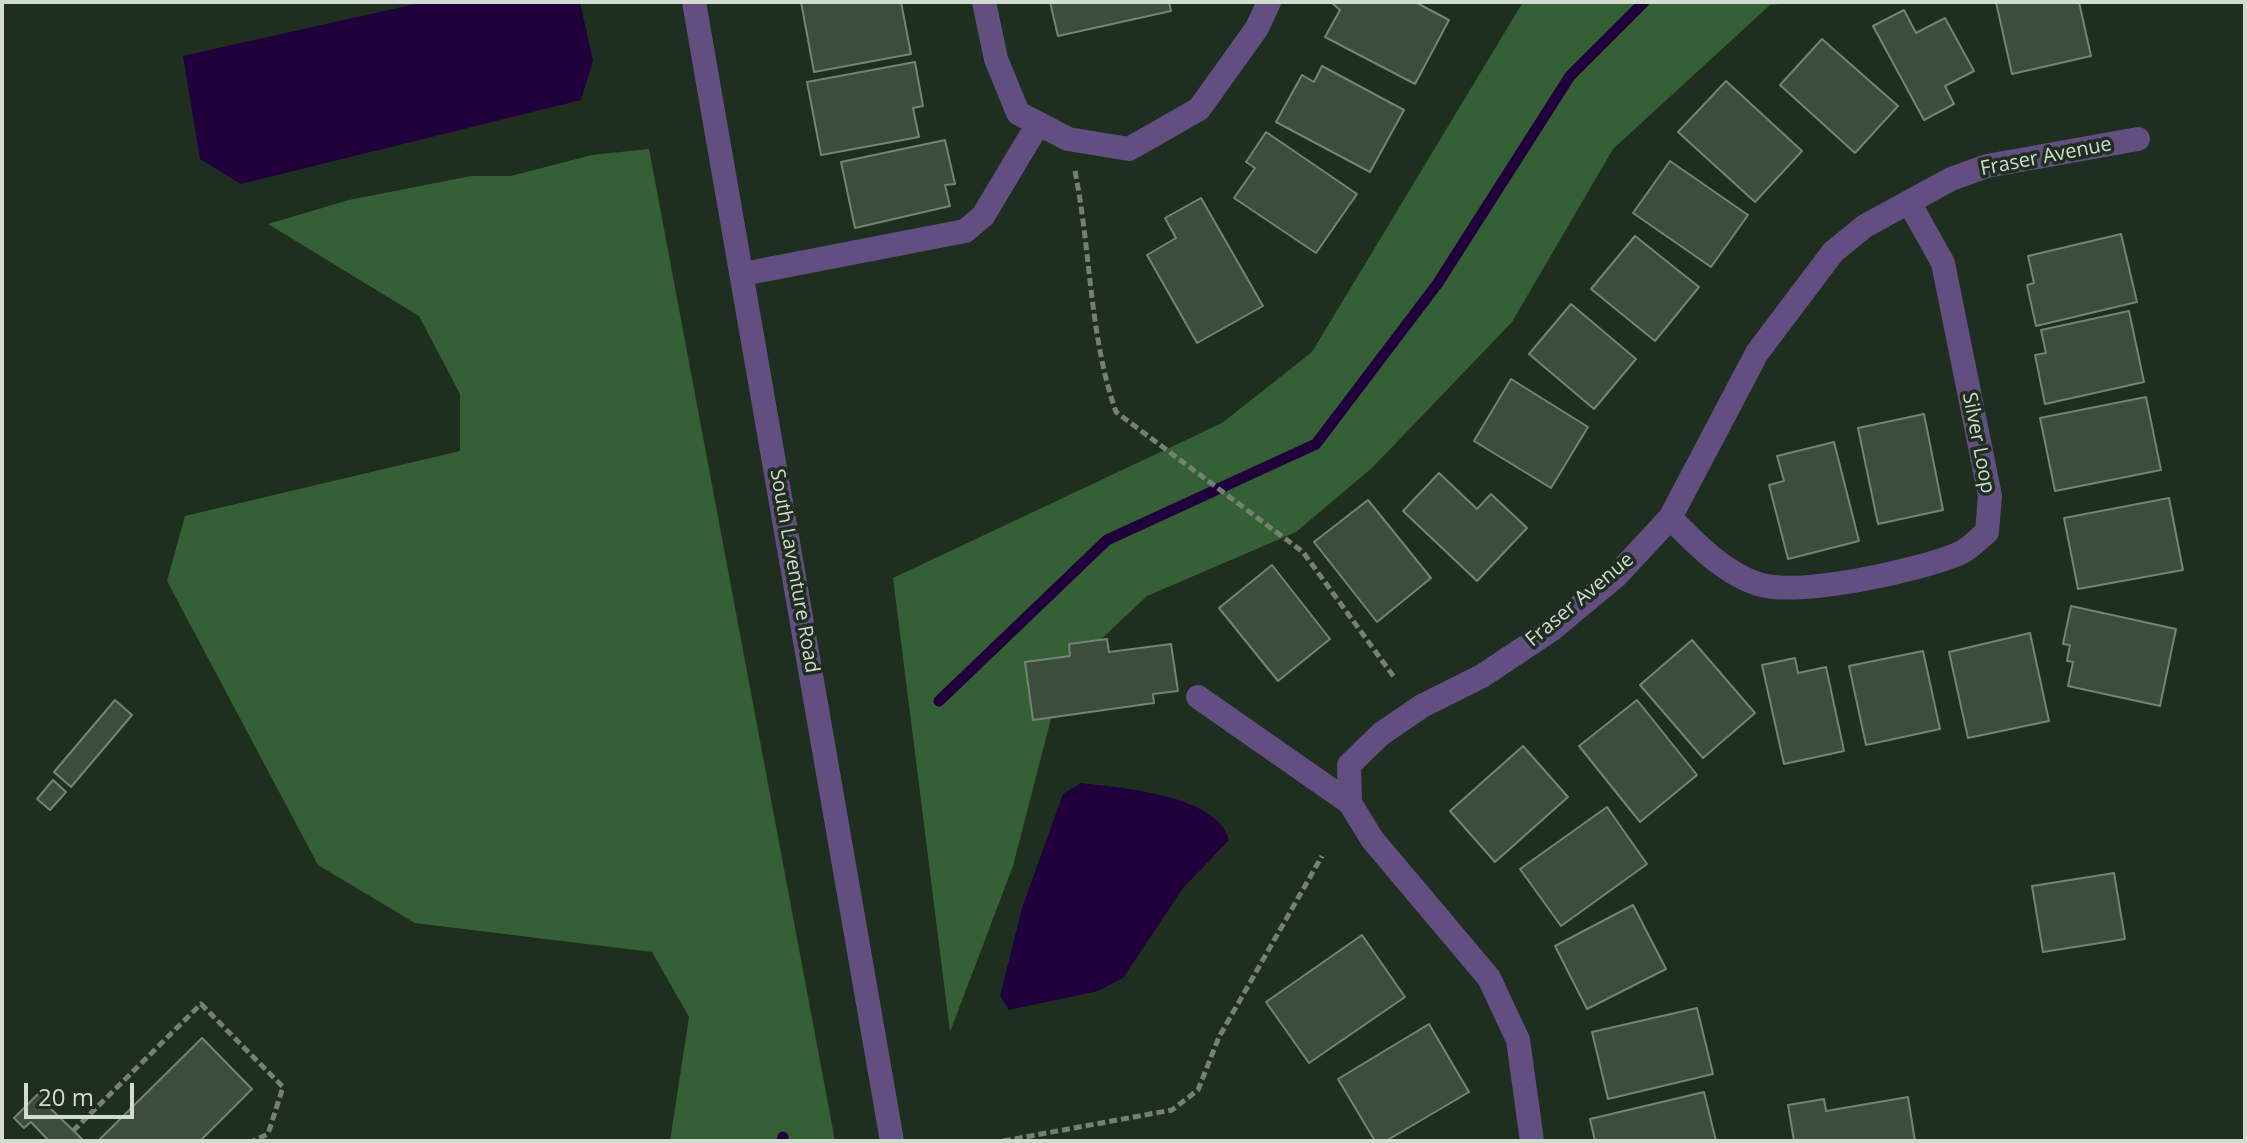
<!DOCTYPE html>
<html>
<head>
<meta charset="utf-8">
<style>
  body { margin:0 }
  #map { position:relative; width:2247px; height:1143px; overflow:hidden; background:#1f2f1f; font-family:"Open Sans",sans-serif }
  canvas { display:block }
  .frame { position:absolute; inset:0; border:4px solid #d1dbd0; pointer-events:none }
  .scale { position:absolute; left:24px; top:1083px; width:110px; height:36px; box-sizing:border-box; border:4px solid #d1dbd0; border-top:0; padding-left:10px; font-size:24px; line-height:28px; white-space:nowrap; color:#d1dbd0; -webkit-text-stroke:6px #1f2f1f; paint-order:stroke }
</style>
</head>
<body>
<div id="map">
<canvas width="2247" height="1143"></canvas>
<div class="frame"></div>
<div class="scale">20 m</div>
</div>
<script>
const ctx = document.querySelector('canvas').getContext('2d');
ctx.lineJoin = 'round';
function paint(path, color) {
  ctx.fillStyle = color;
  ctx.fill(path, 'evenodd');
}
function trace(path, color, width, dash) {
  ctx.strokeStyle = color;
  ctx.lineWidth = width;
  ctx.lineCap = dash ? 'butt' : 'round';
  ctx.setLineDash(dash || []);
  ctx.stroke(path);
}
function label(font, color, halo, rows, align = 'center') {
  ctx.font = font + ' "Open Sans",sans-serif';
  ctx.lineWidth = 7;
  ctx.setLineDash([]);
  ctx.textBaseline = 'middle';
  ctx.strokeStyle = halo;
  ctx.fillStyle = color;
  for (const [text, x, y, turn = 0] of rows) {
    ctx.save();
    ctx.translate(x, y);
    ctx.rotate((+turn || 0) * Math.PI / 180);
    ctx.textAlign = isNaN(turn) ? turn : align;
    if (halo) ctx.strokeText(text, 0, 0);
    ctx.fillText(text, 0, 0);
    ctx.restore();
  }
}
paint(new Path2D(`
  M1523 2H1799L1770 5 1613 149 1512 322 1373 467 1296 532 1147 596 1062 676 1013 866 950 1032 893 578 1222 423 1312 352Z
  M649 149 835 1141H670L689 1017 652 952 415 923 318 865 167 581 185 516 460 451V394L419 316 268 224 349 200 471 176H511L592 155Z`), '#355f34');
paint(new Path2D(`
  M424 2H580L593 61 581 100 241 184 200 159 183 56Z
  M1081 783C1120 788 1217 794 1229 840L1183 888 1123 978 1098 991 1009 1010 1000 996 1022 908 1063 794Z`), '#20013c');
trace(new Path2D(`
  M939 701 1107 540 1316 444 1438 283 1570 76 1644 2
  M782 1141 783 1137`), '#20013c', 11);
const building = new Path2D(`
  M801 2H901L911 54 814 72Z
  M1050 2H1169L1171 11 1058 36Z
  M1331 2H1415L1449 20 1415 84 1325 37 1340 10Z
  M1996 2H2079L2091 56 2012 74Z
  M1904 10 1916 33 1945 18 1974 71 1945 86 1954 104 1924 120 1873 26Z
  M1822 39 1898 106 1855 153 1780 85Z
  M915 62 923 106 913 108 919 137 821 155 807 82Z
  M1322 66 1404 110 1370 172 1276 122 1302 75 1314 82Z
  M1726 81 1802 151 1755 202 1678 132Z
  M1266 132 1357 194 1316 253 1234 198 1255 168 1246 162Z
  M945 140 955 184 945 185 950 206 855 228 841 162Z
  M1670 161 1748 215 1711 267 1633 213Z
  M1201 198 1263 306 1197 343 1147 255 1176 238 1165 218Z
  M2121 234 2137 302 2036 326 2027 285 2034 283 2028 256Z
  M1635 236 1699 287 1655 341 1591 289Z
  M1571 304 1636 359 1594 409 1529 354Z
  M2129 311 2144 382 2045 404 2035 355 2046 353 2041 330Z
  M1511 379 1588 427 1551 488 1474 441Z
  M2146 397 2161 470 2055 491 2040 418Z
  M1924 414 1943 510 1878 524 1858 428Z
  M1834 442 1859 541 1788 559 1769 485 1784 481 1777 456Z
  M1439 473 1477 509 1491 494 1527 528 1477 581 1403 511Z
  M2169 498 2183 570 2078 589 2064 518Z
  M1368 500 1431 578 1377 622 1314 542Z
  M1272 565 1330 639 1278 681 1219 608Z
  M2071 606 2176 629 2160 706 2068 686 2073 662 2067 661 2070 645 2063 644Z
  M2030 633 2049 721 1968 738 1949 652Z
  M1107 639 1109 652 1171 644 1178 691 1153 694 1154 703 1033 720 1025 662 1070 656 1069 644Z
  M1692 640 1755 713 1703 758 1640 685Z
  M1923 651 1940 729 1866 745 1849 666Z
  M1795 658 1798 673 1826 667 1844 751 1784 764 1762 665Z
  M115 700 132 715 71 787 54 772Z
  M1637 700 1697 775 1640 822 1579 746Z
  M1523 746 1568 797 1495 862 1450 811Z
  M53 780 66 792 50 810 37 799Z
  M1607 807 1647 864 1561 926 1520 869Z
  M2114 873 2125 939 2043 952 2032 886Z
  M1633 905 1666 969 1587 1009 1555 946Z
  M1362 935 1405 997 1309 1063 1266 1002Z
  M1697 1008 1713 1074 1608 1099 1592 1032Z
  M1429 1024 1469 1092 1386 1141H1375L1338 1079Z
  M202 1038 252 1089 200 1141H98Z
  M43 1089 53 1099 47 1105 84 1141H49L31 1122 24 1128 14 1118Z
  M1704 1092 1716 1141H1595L1590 1119Z
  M1908 1097 1915 1141H1794L1788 1105 1824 1099 1826 1111Z`);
paint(building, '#3c4d3b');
trace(building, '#728571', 2);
trace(new Path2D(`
  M1075 171C1091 251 1089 335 1116 412L1303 552 1394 677
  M73 1131 201 1004 283 1087 268 1134 253 1141
  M1003 1141 1172 1110 1198 1090 1219 1037 1322 856`), '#738072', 5, [8, 4]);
trace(new Path2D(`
  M694 2 892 1141
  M984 2 996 59 1018 113 1068 139 1129 149 1199 109 1257 28 1269 2
  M743 274 965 231 983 216 1038 124
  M1670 518C1697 544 1722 572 1758 584 1799 597 1917 571 1958 554 1969 550 1978 539 1987 532L1990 496 1943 263 1910 204
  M1198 697 1350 803
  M1532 1141 1518 1040 1489 978 1372 839 1350 803 1349 765 1381 734 1422 706 1482 676 1551 630 1616 576 1670 518 1757 353 1833 252 1865 226 1951 179 1987 166 2138 139`), '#634e82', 24);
label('20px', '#d1dbd0', '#1f2f1f', [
  ["Fraser Avenue",2046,157,-11],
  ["Silver Loop",1978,443,79],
  ["South Laventure Road",794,571,80],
  ["Fraser Avenue",1580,600,-40]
]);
</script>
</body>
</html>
